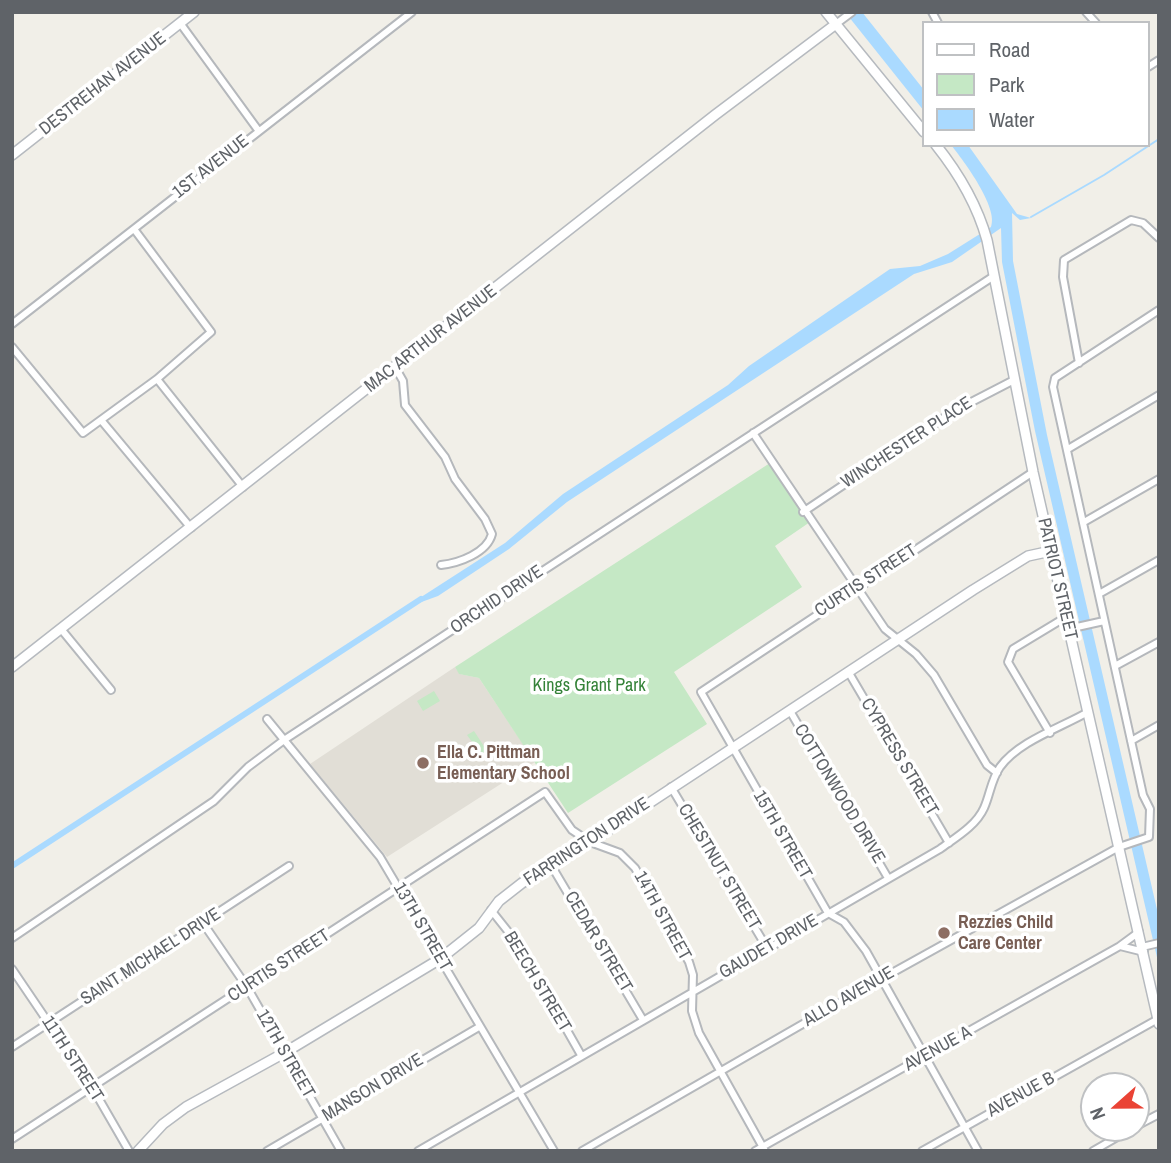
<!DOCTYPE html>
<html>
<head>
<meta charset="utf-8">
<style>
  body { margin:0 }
  #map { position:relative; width:1171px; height:1163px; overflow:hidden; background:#f1efe8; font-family:"Archivo Narrow",sans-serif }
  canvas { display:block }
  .frame { position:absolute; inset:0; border:14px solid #5f6368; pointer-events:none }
  .legend { position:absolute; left:922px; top:21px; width:228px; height:126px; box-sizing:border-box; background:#fff; border:2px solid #bfc1c3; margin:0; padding:9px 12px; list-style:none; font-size:21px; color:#5f6368 }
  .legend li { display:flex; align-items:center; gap:14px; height:35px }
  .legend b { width:35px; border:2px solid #bfc1c3 }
  .north { position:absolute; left:1080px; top:1072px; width:70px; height:70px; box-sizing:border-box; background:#fff; border:2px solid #bfc1c3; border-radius:50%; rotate:249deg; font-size:19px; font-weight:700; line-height:28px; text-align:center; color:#5f6368 }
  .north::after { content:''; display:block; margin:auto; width:24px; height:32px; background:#ea4335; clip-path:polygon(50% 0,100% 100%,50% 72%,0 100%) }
</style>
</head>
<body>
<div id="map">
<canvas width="1171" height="1163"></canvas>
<div class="frame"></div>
<ul class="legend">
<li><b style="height:9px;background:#fff"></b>Road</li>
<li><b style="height:19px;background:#c5e8c5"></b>Park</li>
<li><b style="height:19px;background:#aadaff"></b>Water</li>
</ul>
<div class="north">N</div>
</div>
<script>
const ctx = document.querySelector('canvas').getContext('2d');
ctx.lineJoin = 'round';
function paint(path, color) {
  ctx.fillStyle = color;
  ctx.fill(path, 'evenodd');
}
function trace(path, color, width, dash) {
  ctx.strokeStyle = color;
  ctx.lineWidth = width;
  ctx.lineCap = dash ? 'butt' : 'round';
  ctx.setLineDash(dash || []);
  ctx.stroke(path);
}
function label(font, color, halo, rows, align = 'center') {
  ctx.font = font + ' "Archivo Narrow",sans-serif';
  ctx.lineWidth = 7;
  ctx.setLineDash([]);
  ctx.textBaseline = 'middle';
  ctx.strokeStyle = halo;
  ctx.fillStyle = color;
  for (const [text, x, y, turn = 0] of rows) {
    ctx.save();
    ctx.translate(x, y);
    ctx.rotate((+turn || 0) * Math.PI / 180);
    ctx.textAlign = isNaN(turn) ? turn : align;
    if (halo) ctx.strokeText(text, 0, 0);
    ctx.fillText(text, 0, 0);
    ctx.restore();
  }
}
paint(new Path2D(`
  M455 667 460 674 479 678 535 762 387 857 310 764Z`), '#e1ded6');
paint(new Path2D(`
  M770 463 810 522 775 546 802 587 674 672 707 724 568 813 479 678 459 674 455 667Z
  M434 691 440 701 423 711 417 701Z
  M474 731 489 754 483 757 467 735Z`), '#c5e8c5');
paint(new Path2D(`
  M845 12H862L924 90V111Z
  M951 145H968L1017 214 1031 218 1020 220 1012 213 1013 261 1047 435 1159 918V966L1035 431 1002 262 1001 228 952 262 914 274 567 502 509 549 438 596 416 604 415 601 505 543 563 494 728 385 749 366 890 269 920 266 948 254 991 227C999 208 964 161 951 145Z`), '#aadaff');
trace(new Path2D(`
  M1031 217 1104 175 1159 139`), '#aadaff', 2);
trace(new Path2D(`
  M12 866 421 599`), '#aadaff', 6);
const street = new Path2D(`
  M932 12 938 23
  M1086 12 1096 23
  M180 23 258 130
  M836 24 852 12
  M1148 67 1159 60
  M12 324 412 12
  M12 347 83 433 157 379 211 332 134 229
  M1079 363 1063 277 1064 260 1131 220 1143 223 1159 238
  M395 367 403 381 405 405 445 457 455 479 485 519 492 534C487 553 459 563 441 565
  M157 379 243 487
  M101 420 191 528
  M753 433 885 629 916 654 934 675 987 765 997 773
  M1068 449 1159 395
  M803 512 954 411 1014 380
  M1084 522 1159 479
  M1099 594 1159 560
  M61 629 111 690
  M1068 629 1104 621
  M1115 666 1159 642
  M849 673 949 843
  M790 711 888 878
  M267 719 380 857 554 1151
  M1050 733 1008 662 1013 649 1066 617
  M1131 741 1159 725
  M671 787 767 948
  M551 865 643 1020
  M491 910 518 944 581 1055
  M203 923 247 987 341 1151
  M12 938 214 801 248 767 284 740 994 276
  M1120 946 1144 952
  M1142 947 1159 943
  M12 969 92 1087 129 1151
  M12 1047 289 866
  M1136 1126 1159 1114
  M12 1139 545 792 572 830 590 842 620 853 635 868 689 962 693 975 692 1011 699 1033 765 1151
  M267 1151 479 1027
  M418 1151 940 849C955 838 976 826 984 808 990 795 991 780 1000 767 1019 741 1060 728 1088 712
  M582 1151 881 979 1119 847 1149 837 1150 809 1143 795 1053 387 1055 378 1159 310
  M755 1151 1120 946 1139 932
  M922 1151 1158 1019
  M978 1151 866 951 844 922 828 913 701 692 1033 472
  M1093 1151 1133 1128`);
const secondary = new Path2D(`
  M826 12 924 132
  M936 145C960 175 977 204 987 240L1033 472 1159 1024
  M12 155 194 12
  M12 667 715 115 836 24
  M138 1151 163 1124 186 1107 284 1053 440 959 479 928 499 901 522 883 590 842 973 590 1028 556 1051 551`);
trace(street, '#b5b8bc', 10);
trace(secondary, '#b6babf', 12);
trace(street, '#fff', 6);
trace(secondary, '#fff', 9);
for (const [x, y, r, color] of [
  [423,763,7,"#8d6e63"],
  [944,933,7,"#8d6e63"]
]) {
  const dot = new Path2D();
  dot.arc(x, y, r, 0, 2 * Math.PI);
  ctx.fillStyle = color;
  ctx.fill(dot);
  trace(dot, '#fff', 2.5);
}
label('18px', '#5f6368', '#fff', [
  ["DESTREHAN AVENUE",103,84,-38],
  ["1ST AVENUE",211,167,-38],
  ["MAC ARTHUR AVENUE",431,339,-38],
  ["WINCHESTER PLACE",907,443,-33],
  ["PATRIOT STREET",1057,579,77],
  ["CURTIS STREET",866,581,-33],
  ["ORCHID DRIVE",497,600,-34],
  ["CYPRESS STREET",899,757,59],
  ["COTTONWOOD DRIVE",839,794,59],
  ["15TH STREET",782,835,60],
  ["FARRINGTON DRIVE",587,842,-33],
  ["CHESTNUT STREET",719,867,59],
  ["14TH STREET",662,916,61],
  ["13TH STREET",422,927,60],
  ["CEDAR STREET",598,942,59],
  ["GAUDET DRIVE",769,947,-30],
  ["SAINT MICHAEL DRIVE",151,957,-33],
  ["CURTIS STREET",279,966,-33],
  ["BEECH STREET",537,982,59],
  ["ALLO AVENUE",849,997,-30],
  ["AVENUE A",938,1049,-29],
  ["12TH STREET",285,1054,60],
  ["11TH STREET",72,1059,57],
  ["MANSON DRIVE",373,1088,-31],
  ["AVENUE B",1021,1095,-29]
]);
label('18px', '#348238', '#fff', [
  ["Kings Grant Park",589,686]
]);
label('bold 18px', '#785e54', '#fff', [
  ["Ella C. Pittman",437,753],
  ["Elementary School",437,774],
  ["Rezzies Child",958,923],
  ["Care Center",958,944]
], 'left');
</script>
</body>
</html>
